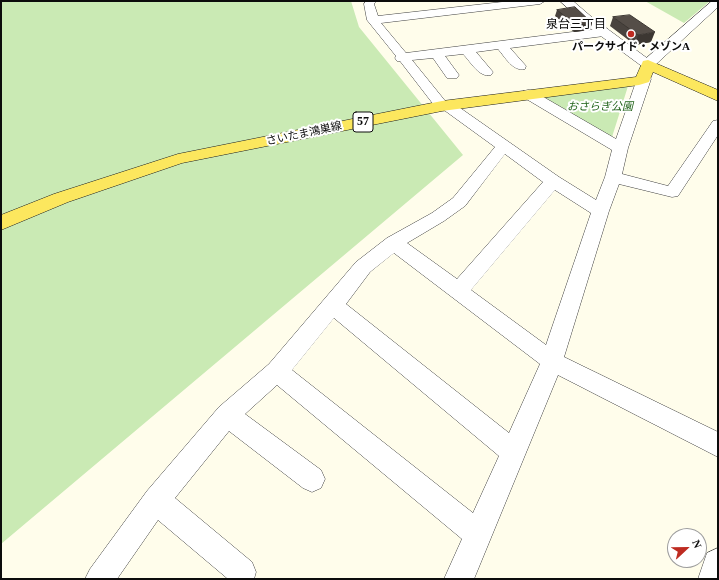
<!DOCTYPE html>
<html>
<head>
<meta charset="utf-8">
<style>
  body { margin:0 }
  #map { position:relative; width:719px; height:580px; overflow:hidden; background:#fffdeb; font-family:"Times New Roman",serif }
  canvas { display:block }
  .frame { position:absolute; inset:0; border:2px solid #0c0c0c; pointer-events:none }
  .north { position:absolute; left:667px; top:528px; width:40px; height:40px; box-sizing:border-box; background:#fff; border:1px solid #9e9e9e; border-radius:50%; rotate:68deg; font-size:11px; font-weight:700; line-height:16px; text-align:center; color:#0c0c0c }
  .north::after { content:''; display:block; margin:auto; width:14px; height:18px; background:#be2b21; clip-path:polygon(50% 0,100% 100%,50% 72%,0 100%) }
</style>
</head>
<body>
<div id="map">
<canvas width="719" height="580"></canvas>
<div class="frame"></div>
<div class="north">N</div>
</div>
<script>
const ctx = document.querySelector('canvas').getContext('2d');
ctx.lineJoin = 'round';
function paint(path, color) {
  ctx.fillStyle = color;
  ctx.fill(path, 'evenodd');
}
function trace(path, color, width, dash) {
  ctx.strokeStyle = color;
  ctx.lineWidth = width;
  ctx.lineCap = dash ? 'butt' : 'round';
  ctx.setLineDash(dash || []);
  ctx.stroke(path);
}
function label(font, color, halo, rows, align = 'center') {
  ctx.font = font + ' "Times New Roman","Noto Sans JP",serif';
  ctx.lineWidth = 4;
  ctx.setLineDash([]);
  ctx.textBaseline = 'middle';
  ctx.strokeStyle = halo;
  ctx.fillStyle = color;
  for (const [text, x, y, turn = 0] of rows) {
    ctx.save();
    ctx.translate(x, y);
    ctx.rotate((+turn || 0) * Math.PI / 180);
    ctx.textAlign = isNaN(turn) ? turn : align;
    if (halo) ctx.strokeText(text, 0, 0);
    ctx.fillText(text, 0, 0);
    ctx.restore();
  }
}
paint(new Path2D(`
  M1 1H351L359 27 463 155 1 544Z
  M645 1H710L684 23Z
  M629 83 612 137 538 94Z`), '#caeab4');
const minor = new Path2D(`
  M366 1H376L374 4 378 16 511 1H545L540 4 381 23 406 53 604 28 608 29 610 32 608 35 604 36 510 48 526 66 525 69C513 72 505 57 498 49L476 52 493 72 491 75C479 78 471 62 463 54L445 56 459 75 457 78H447L433 58 412 60 446 102 453 103 559 177 596 200 605 177 612 150 523 97 521 94 523 91 528 90 533 91 616 139 637 79 639 76H649L651 79 628 148 622 174 668 186 713 121 718 120V135L678 196 672 197 619 184 609 211 564 357 718 432V457L558 375 474 579H444L462 539 277 385 245 414 321 470 325 479 321 488 312 492 303 488 229 431 175 498 252 562 256 572 254 579H228L158 520 117 579H85L90 569 147 491 219 407 269 364 356 262 387 238 432 213 453 198 495 147 444 110 437 109 400 61H397L395 58 396 56 367 20 364 4ZM505 154 543 182 457 279 407 243 444 221 465 206ZM555 190 591 213 546 345 471 290ZM394 253 540 364 509 433 346 304 370 272ZM334 318 499 456 473 513 292 370Z
  M712 1H718V7L653 67H643L642 64 643 61Z`);
const tertiary = new Path2D(`
  M560 1H573L594 19 655 64 653 67 648 68 643 67 586 25Z
  M718 548V579H698L707 553Z`);
const primary = new Path2D(`
  M648 60 718 90V101L653 72 649 82 639 85 442 111 182 163 68 202 1 230V215L54 194 178 154 442 101 636 77 643 61Z`);
trace(minor, '#3f3f3f', 1);
trace(tertiary, '#3f3f3f', 1);
trace(primary, '#1d1d1d', 1);
paint(minor, '#fff');
paint(tertiary, '#fff');
paint(primary, '#fce75e');
paint(new Path2D(`
  M557 10 592 23 590 30 574 32 555 16Z
  M613 17 651 42 635 45 610 26Z`), '#49433e');
paint(new Path2D(`
  M592 23 590 30 574 32 576 25Z
  M655 32 651 42 635 45 638 35Z`), '#3c3732');
const building = new Path2D(`
  M575 7 592 23 576 25 557 10Z
  M630 15 655 32 638 35 613 17Z`);
paint(building, '#554e48');
trace(building, '#3c3732', 1);
for (const [x, y, r, color] of [
  [631,34,4,"#be2b21"]
]) {
  const dot = new Path2D();
  dot.arc(x, y, r, 0, 2 * Math.PI);
  ctx.fillStyle = color;
  ctx.fill(dot);
  trace(dot, '#fff', 1.5);
}
label('bold 11px', '#0c0c0c', '#fff', [
  ["パークサイド・メゾンA",631,47]
]);
label('italic 11px', '#22641b', '#fff', [
  ["おさらぎ公園",600,107]
]);
label('11px', '#0c0c0c', '#fff', [
  ["さいたま鴻巣線",304,134,-12]
]);
label('12px', '#0c0c0c', '#fff', [
  ["泉台三丁目",576,25]
]);
for (const [x, y, w] of [
  [363,122,20]
]) {
  const box = new Path2D();
  box.roundRect(x - w / 2, y - 10, w, 20, 3);
  ctx.fillStyle = '#fff';
  ctx.fill(box);
  trace(box, '#0c0c0c', 1);
}
label('bold 12px', '#0c0c0c', null, [
  ["57",363,122]
]);
</script>
</body>
</html>
